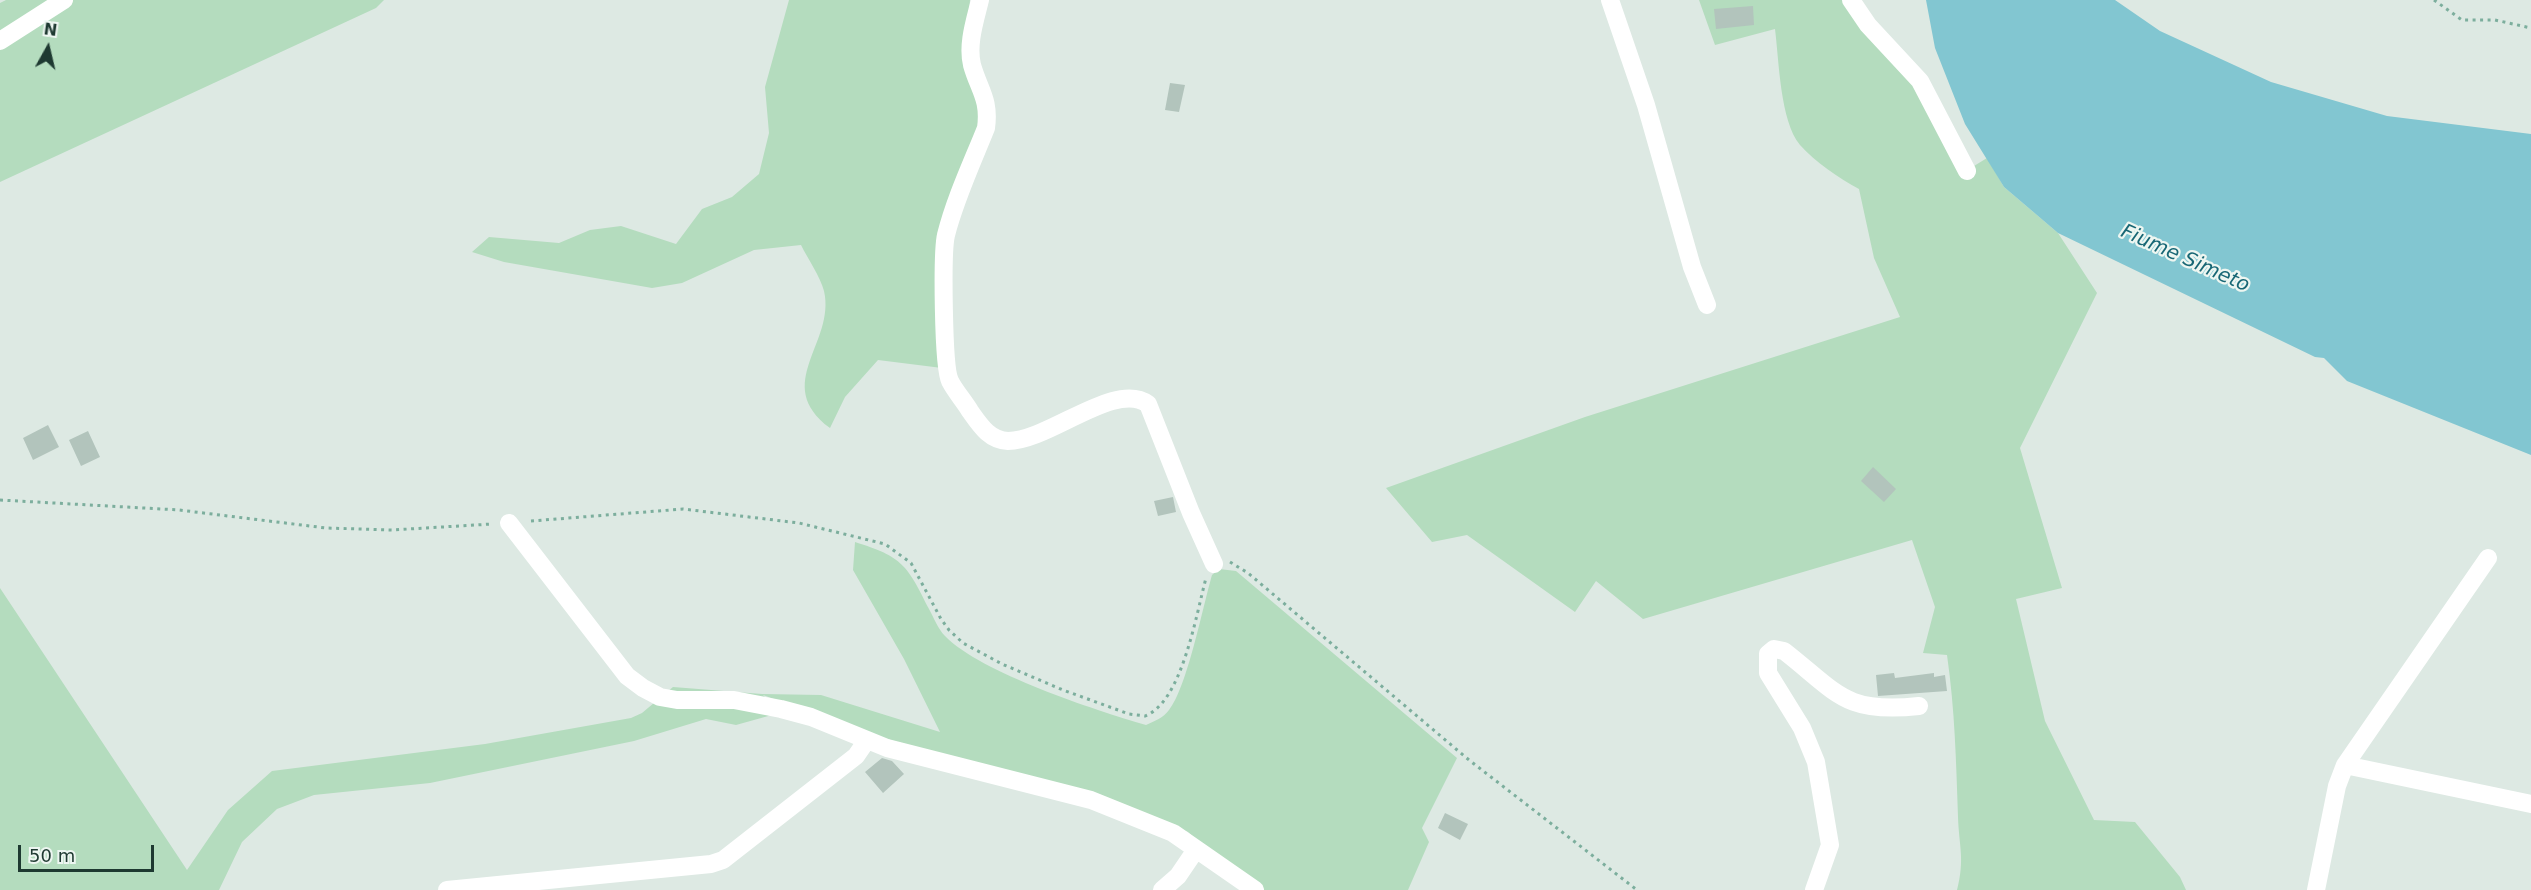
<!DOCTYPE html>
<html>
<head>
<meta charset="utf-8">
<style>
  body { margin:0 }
  #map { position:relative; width:2531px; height:890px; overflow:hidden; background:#dde9e3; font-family:"DejaVu Sans",sans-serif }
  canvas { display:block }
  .north { position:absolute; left:18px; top:18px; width:60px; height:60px; -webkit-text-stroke:4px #edf6f1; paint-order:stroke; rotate:8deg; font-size:16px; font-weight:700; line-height:24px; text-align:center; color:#1e3931 }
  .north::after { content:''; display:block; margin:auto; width:21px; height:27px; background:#1e3931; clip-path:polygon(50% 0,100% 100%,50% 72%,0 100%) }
  .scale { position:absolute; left:18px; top:845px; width:136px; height:27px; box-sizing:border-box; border:3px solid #1e3931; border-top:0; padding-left:8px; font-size:18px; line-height:21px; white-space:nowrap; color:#1e3931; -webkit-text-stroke:4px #edf6f1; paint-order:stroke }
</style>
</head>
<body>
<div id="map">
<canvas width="2531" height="890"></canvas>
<div class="north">N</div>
<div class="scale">50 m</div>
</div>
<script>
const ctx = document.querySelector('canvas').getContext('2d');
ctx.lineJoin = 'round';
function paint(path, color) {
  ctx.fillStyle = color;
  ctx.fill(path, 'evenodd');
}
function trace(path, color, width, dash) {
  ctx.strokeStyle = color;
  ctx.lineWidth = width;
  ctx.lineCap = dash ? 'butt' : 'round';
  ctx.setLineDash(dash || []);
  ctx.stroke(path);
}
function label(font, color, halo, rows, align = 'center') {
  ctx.font = font + ' "DejaVu Sans",sans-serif';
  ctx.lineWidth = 4.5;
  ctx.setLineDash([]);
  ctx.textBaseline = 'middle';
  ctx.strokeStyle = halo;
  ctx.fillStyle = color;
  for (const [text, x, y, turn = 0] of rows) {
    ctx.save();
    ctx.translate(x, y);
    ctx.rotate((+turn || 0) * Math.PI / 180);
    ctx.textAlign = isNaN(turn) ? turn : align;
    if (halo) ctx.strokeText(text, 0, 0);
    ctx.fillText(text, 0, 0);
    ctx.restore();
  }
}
paint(new Path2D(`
  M6 0H384L376 8 0 182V3Z
  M789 0H970L967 40 983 113 947 217 942 368 878 360 845 397 830 428C771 384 836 343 824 291 820 276 808 259 801 245L754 250 682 283 652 288 504 262 472 252 489 237 559 243 590 230 621 226 676 244 702 209 732 197 759 174 769 133 765 87Z
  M1699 0H1861L1974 166 1987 158 2004 187 2058 233 2097 293 2020 448 2062 588 2016 599 2045 721 2094 820 2135 822 2180 877 2186 890H1957C1965 859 1959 847 1958 817 1956 761 1955 711 1947 655L1923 653 1935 607 1912 540 1643 619 1596 581 1575 612 1467 535 1432 542 1386 488 1585 417 1900 317 1874 258 1859 189C1839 178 1815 162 1800 145 1780 121 1779 60 1775 29L1715 45Z
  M855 542C903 557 907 565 929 609 934 618 938 629 945 636 981 673 1095 710 1146 725 1155 721 1163 718 1169 710 1187 688 1203 606 1212 575L1219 569 1236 571 1457 758 1422 828 1429 842 1408 890H1261L1212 856 1188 832 1096 795 875 736 763 695 779 713 736 725 706 719 634 741 430 783 314 795 277 809 242 842 219 890H0V588L187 870 228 810 272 771 485 744 631 718 642 713 673 687 762 694 821 695 940 732 904 659 853 570Z`), '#b4dcbe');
paint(new Path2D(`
  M1926 0H2115L2160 31 2271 82 2387 116 2531 134V455L2347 381 2324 358 2315 357 2058 233 2004 187 1965 124 1935 48Z`), '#82c6d1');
paint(new Path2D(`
  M1753 6 1754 25 1716 29 1714 9Z
  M1170 83 1185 85 1179 112 1165 110Z
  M48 425 59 447 33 460 23 438Z
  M88 431 100 457 81 466 69 440Z
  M1873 467 1896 489 1884 502 1861 481Z
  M1173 497 1176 512 1158 516 1154 501Z
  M1894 673 1895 678 1934 673V677L1945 675 1947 691 1878 696 1876 675Z
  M882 758 892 761 904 774 883 793 865 772Z
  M1445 813 1468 824 1460 840 1438 828Z`), '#b2c4bc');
trace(new Path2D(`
  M2434 0 2462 20H2495L2531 28
  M0 500 179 510 326 528 392 530 492 524
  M531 521 683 509 799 523 885 544 911 563 941 619 949 630 963 643 1002 664 1063 690 1129 714 1145 716C1182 702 1196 615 1206 578
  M1230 562 1248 573 1469 760 1637 890`), '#7cae9d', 3, [3, 4.5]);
trace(new Path2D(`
  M980 0C975 21 967 44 972 65 979 90 990 99 986 128 972 163 955 199 946 235 942 252 943 367 950 381 955 391 964 401 970 411 980 425 989 440 1008 441 1049 441 1115 380 1148 404L1191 513 1214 564
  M1610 0 1646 105 1692 267 1707 305
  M1851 0 1868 25 1920 81 1967 171
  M0 41 64 0
  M509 523 627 676 643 688 660 697 677 700H734L781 709 811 717 887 748 1091 800 1173 833 1255 890
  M2345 765 2531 804
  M447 890 711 864 723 860 856 756 867 740
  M1162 890 1178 876 1195 851
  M1814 890 1830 845 1816 762 1802 728 1768 673V654L1774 649 1784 651C1838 693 1844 714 1919 706
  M2316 890 2337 786 2345 765 2488 558`), '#fff', 18);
label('italic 20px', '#186775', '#edf6f1', [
  ["Fiume Simeto",2185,259,24]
]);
</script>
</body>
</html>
